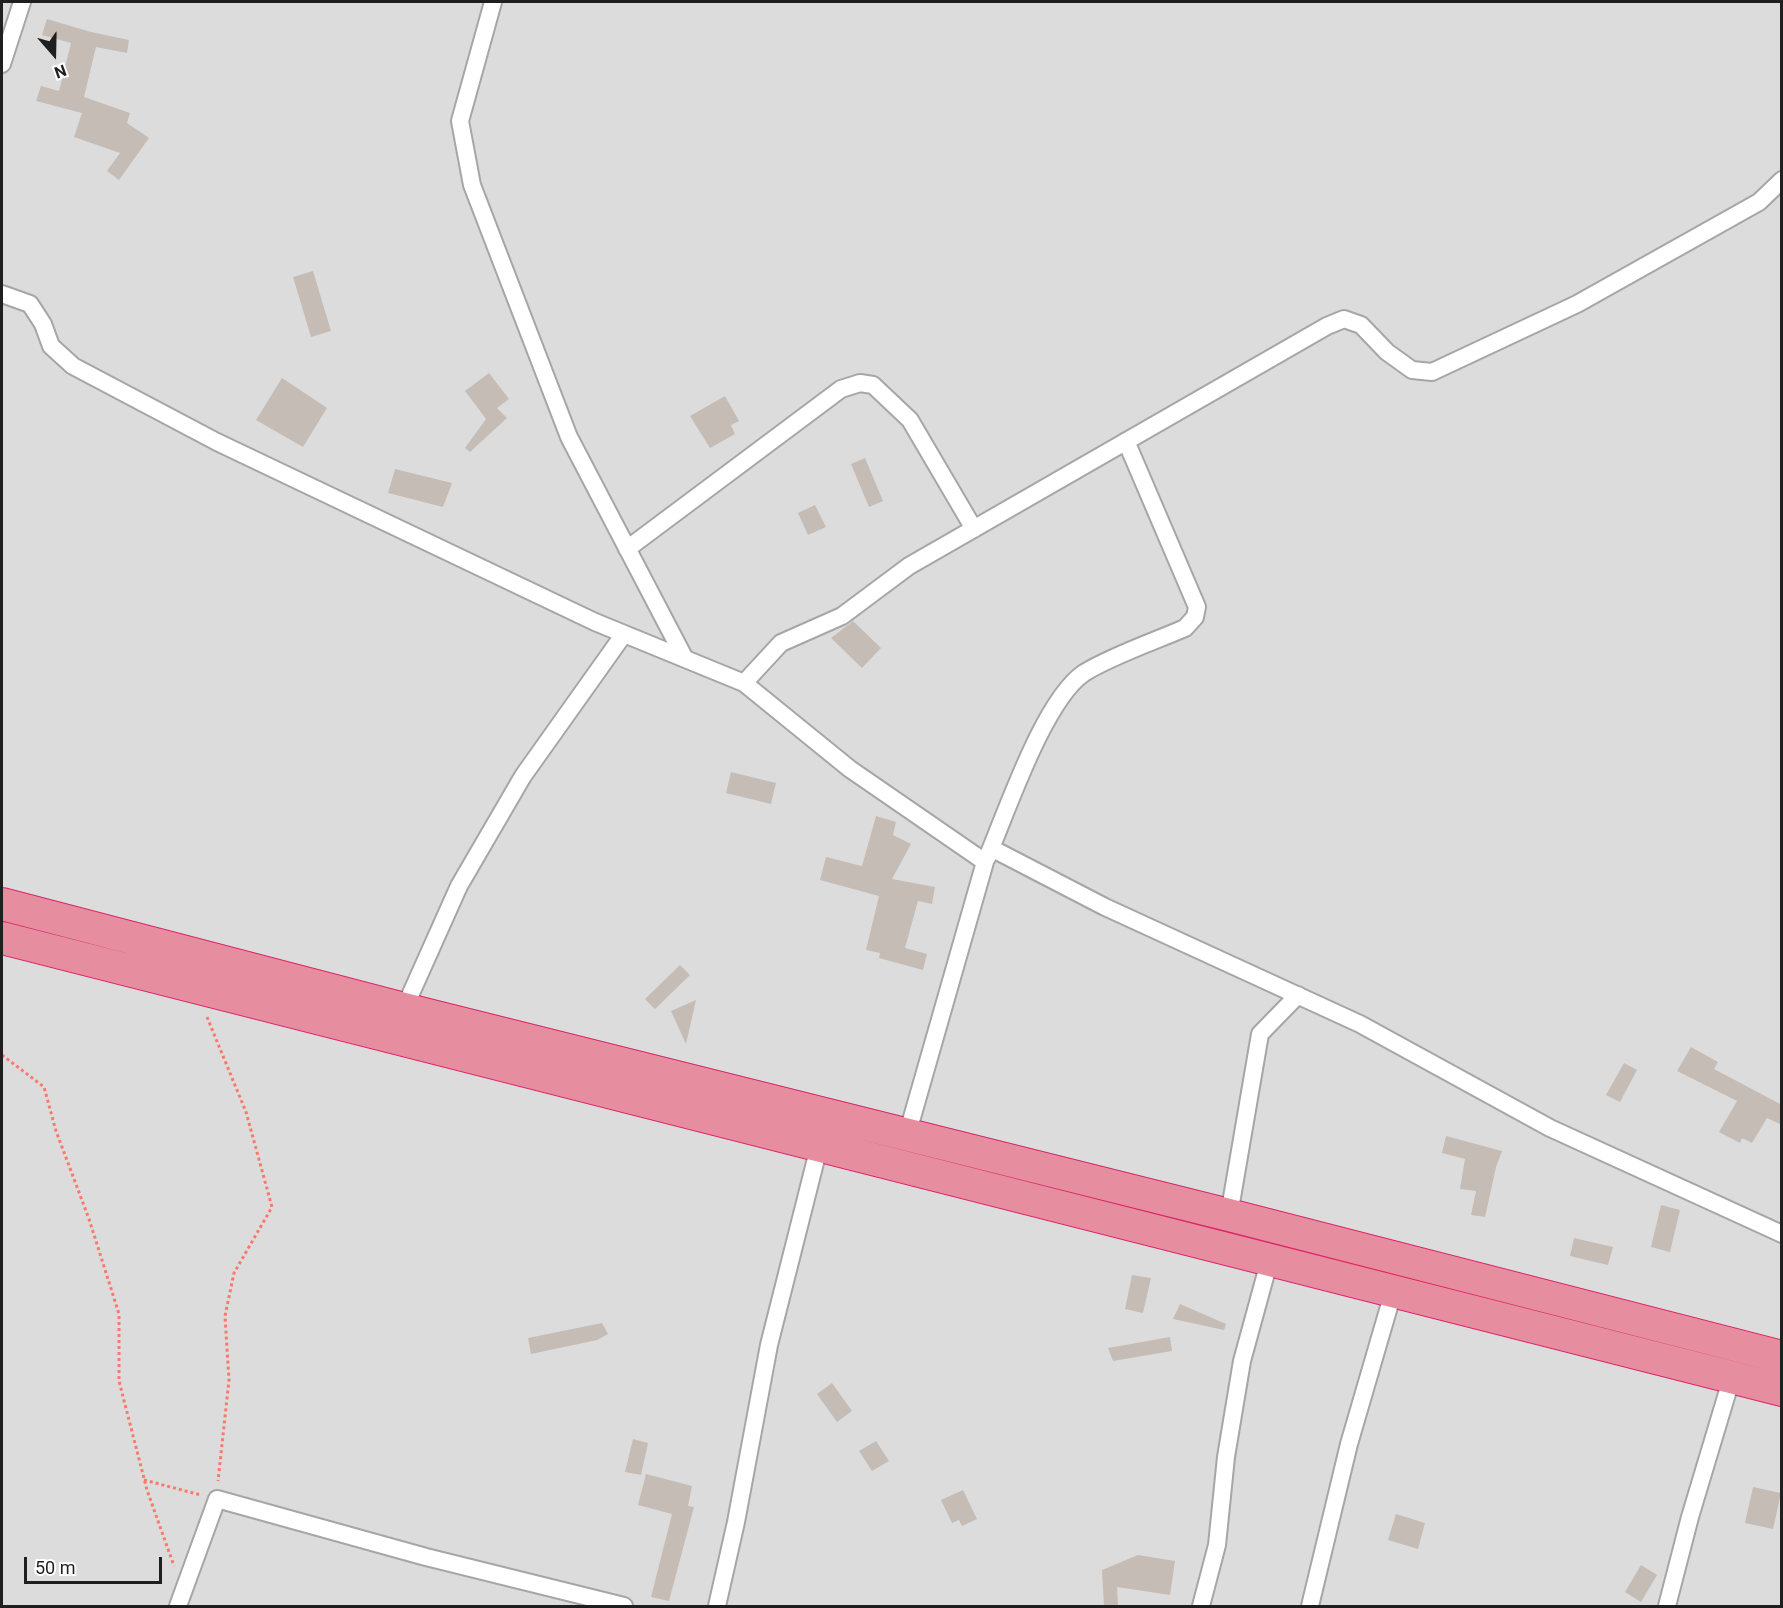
<!DOCTYPE html>
<html>
<head>
<meta charset="utf-8">
<style>
  body { margin:0 }
  #map { position:relative; width:1783px; height:1608px; overflow:hidden; background:#f0ece6; font-family:Roboto,sans-serif }
  canvas { display:block }
  .frame { position:absolute; inset:0; border:3px solid #1f1f1f; pointer-events:none }
  .north { position:absolute; left:24px; top:24px; width:60px; height:60px; -webkit-text-stroke:4px #fff; paint-order:stroke; rotate:160deg; font-size:16px; font-weight:700; line-height:24px; text-align:center; color:#1f1f1f }
  .north::after { content:''; display:block; margin:auto; width:21px; height:27px; background:#1f1f1f; clip-path:polygon(50% 0,100% 100%,50% 72%,0 100%) }
  .scale { position:absolute; left:24px; top:1557px; width:138px; height:27px; box-sizing:border-box; border:3px solid #1f1f1f; border-top:0; padding-left:8px; font-size:18px; line-height:21px; white-space:nowrap; color:#1f1f1f; -webkit-text-stroke:4px #fff; paint-order:stroke }
</style>
</head>
<body>
<div id="map">
<canvas width="1783" height="1608"></canvas>
<div class="frame"></div>
<div class="north">N</div>
<div class="scale">50 m</div>
</div>
<script>
const ctx = document.querySelector('canvas').getContext('2d');
ctx.lineJoin = 'round';
function paint(path, color) {
  ctx.fillStyle = color;
  ctx.fill(path, 'evenodd');
}
function trace(path, color, width, dash) {
  ctx.strokeStyle = color;
  ctx.lineWidth = width;
  ctx.lineCap = dash ? 'butt' : 'round';
  ctx.setLineDash(dash || []);
  ctx.stroke(path);
}
paint(new Path2D(`
  M2 2H1781V1606H2Z`), '#dddcdc');
paint(new Path2D(`
  M47 19 91 32 129 40 127 53 96 47 84 97 130 113 127 123 149 138 119 180 107 171 120 153 74 137 82 113 36 101 41 86 59 91 71 43 42 35Z
  M313 271 331 331 311 337 293 277Z
  M489 373 509 399 497 408 507 418 470 452 465 448 486 419 465 391Z
  M282 378 327 408 303 447 256 420Z
  M725 396 739 421 731 425 735 434 710 448 690 416Z
  M865 458 883 501 869 507 851 464Z
  M395 469 452 483 443 507 388 493Z
  M815 505 826 527 808 535 798 513Z
  M853 621 881 648 862 668 831 638Z
  M731 772 776 783 771 804 726 793Z
  M876 816 896 822 893 835 911 844 892 879 935 887 932 904 918 901 905 948 927 954 923 970 879 958 880 953 866 950 879 896 820 880 826 857 862 866Z
  M680 965 690 975 655 1009 645 999Z
  M696 1000 686 1044 671 1011Z
  M1691 1047 1718 1062 1714 1069 1782 1105V1125L1767 1118 1752 1143 1742 1138 1740 1143 1719 1132 1737 1101 1677 1071Z
  M1624 1063 1637 1070 1620 1102 1606 1095Z
  M1446 1136 1502 1151 1496 1167 1485 1217 1471 1215 1476 1191 1460 1189 1465 1159 1442 1153Z
  M1661 1205 1680 1210 1670 1252 1651 1247Z
  M1574 1238 1613 1247 1608 1265 1570 1256Z
  M1132 1275 1151 1278 1143 1313 1125 1309Z
  M1180 1304 1226 1324 1224 1330 1173 1319Z
  M602 1323 608 1334 597 1340 531 1354 528 1338Z
  M1170 1337 1172 1351 1113 1361 1108 1348Z
  M832 1383 852 1411 837 1422 817 1394Z
  M633 1439 648 1443 641 1475 625 1472Z
  M876 1441 889 1461 872 1471 859 1451Z
  M646 1474 692 1486 688 1506 694 1507 669 1601 651 1597 672 1514 638 1505Z
  M1753 1487 1781 1493 1773 1529 1745 1523Z
  M963 1490 977 1519 962 1526 959 1520 952 1523 941 1500Z
  M1396 1514 1425 1523 1418 1549 1388 1540Z
  M1138 1555 1175 1561 1170 1595 1117 1587 1118 1606H1104L1102 1570Z
  M1641 1565 1657 1575 1641 1602 1625 1592Z`), '#c5bcb5');
const street = new Path2D(`
  M493 2 460 121 472 185 569 437 685 659
  M2 64 22 2
  M2 294 30 304 43 324 51 346 73 366 217 442 595 622 744 683 850 769 985 862 907 1135
  M627 549 841 389 860 383 873 385 910 420 974 529
  M744 683 781 643 842 616 909 566 1327 326 1344 319 1361 325 1387 352 1412 370 1432 372 1577 304 1759 202 1782 180
  M991 848 1105 907 1360 1024 1550 1128 1782 1234
  M987 858C1007 811 1044 700 1084 673 1111 656 1155 641 1185 628L1195 617 1197 607 1126 441
  M404 1009 459 886 523 776 624 634
  M1229 1215 1260 1034 1298 995
  M178 1606 217 1499 426 1557 624 1606
  M717 1606 736 1522 769 1345 821 1139
  M1201 1606 1217 1545 1226 1457 1242 1361 1271 1255
  M1310 1606 1349 1444 1393 1293
  M1667 1606 1690 1517 1732 1377`);
const highway = new Path2D(`
  M2 904 404 1009 1229 1215 1782 1357
  M2 938 1782 1390`);
trace(street, '#a6a6a6', 20);
trace(highway, '#dc2567', 34);
trace(new Path2D(`
  M207 1017 246 1112 272 1207 234 1273 225 1316 229 1380 218 1481
  M2 1055 44 1087 56 1131 89 1219 119 1314V1381L147 1490 174 1566
  M144 1480 201 1495`), '#fa786c', 3, [3, 3]);
trace(street, '#fff', 16);
trace(highway, '#e78da0', 32);
</script>
</body>
</html>
